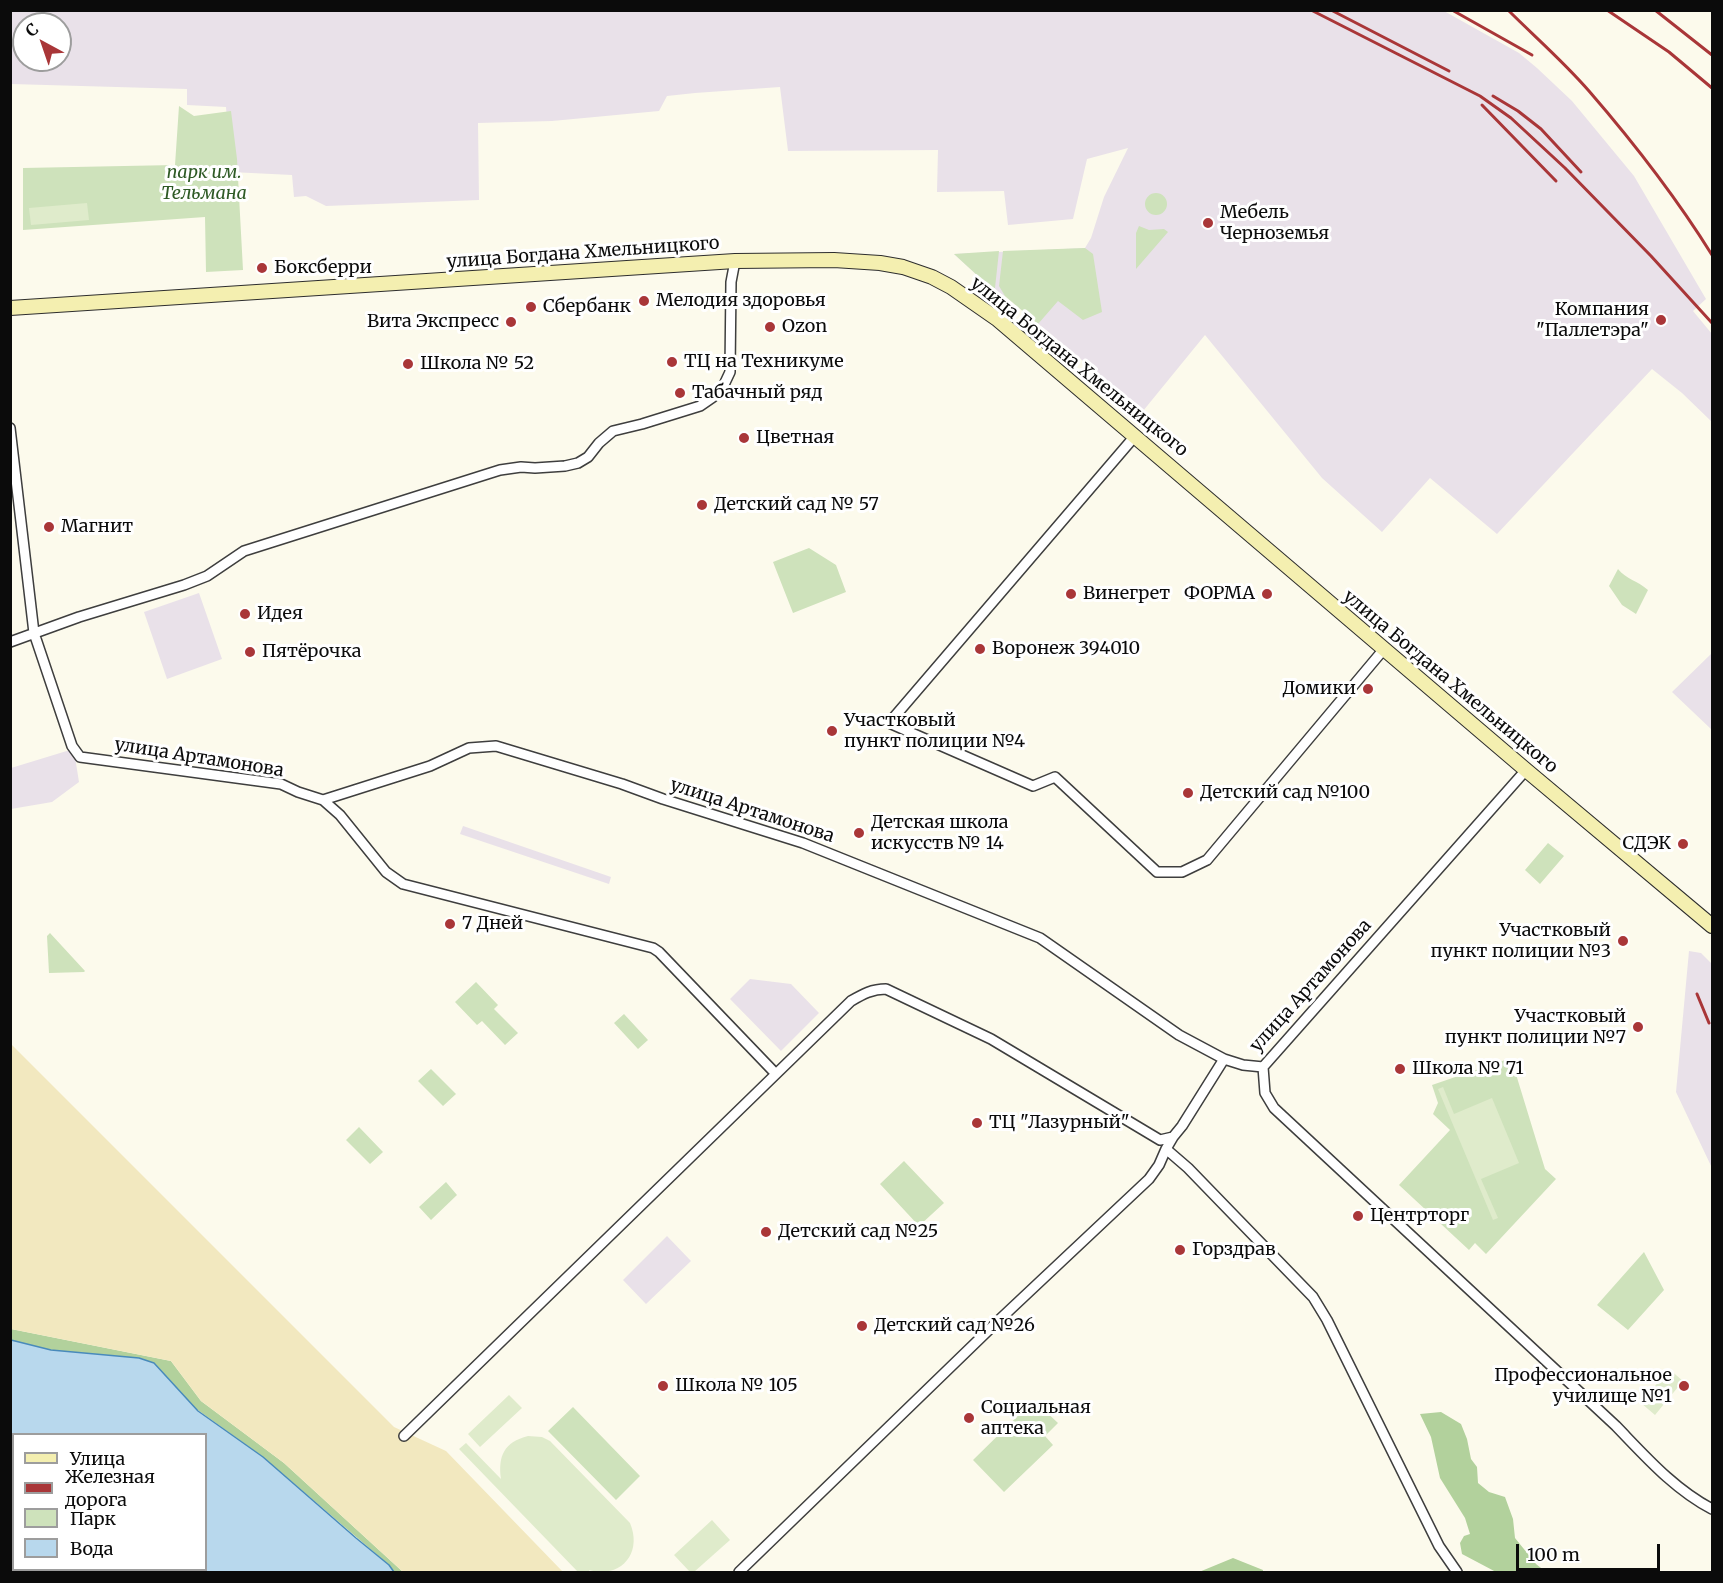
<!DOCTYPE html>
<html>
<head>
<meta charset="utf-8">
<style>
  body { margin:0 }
  #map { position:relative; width:1723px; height:1583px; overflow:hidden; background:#fcfaec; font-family:Merriweather,serif }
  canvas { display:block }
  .frame { position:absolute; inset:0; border:12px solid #0b0b0b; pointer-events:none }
  .legend { position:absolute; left:12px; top:1433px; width:195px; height:138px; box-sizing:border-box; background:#fff; border:2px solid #9d9d9d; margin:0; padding:8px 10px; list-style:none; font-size:18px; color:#0b0b0b }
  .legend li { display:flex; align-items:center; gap:12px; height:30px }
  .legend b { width:30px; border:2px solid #9d9d9d }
  .north { position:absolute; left:12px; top:12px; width:60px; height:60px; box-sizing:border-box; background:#fff; border:2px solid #9d9d9d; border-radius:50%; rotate:320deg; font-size:16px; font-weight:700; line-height:24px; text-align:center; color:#0b0b0b }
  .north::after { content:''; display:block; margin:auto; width:21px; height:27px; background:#a93638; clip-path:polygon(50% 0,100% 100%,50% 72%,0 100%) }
  .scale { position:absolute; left:1516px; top:1544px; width:144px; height:27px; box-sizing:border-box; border:3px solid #0b0b0b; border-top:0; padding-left:8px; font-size:18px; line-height:21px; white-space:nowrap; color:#0b0b0b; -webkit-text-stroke:4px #fff; paint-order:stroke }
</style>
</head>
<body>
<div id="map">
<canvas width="1723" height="1583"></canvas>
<div class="frame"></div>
<ul class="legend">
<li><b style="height:8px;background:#f4efb0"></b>Улица</li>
<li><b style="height:8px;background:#a93638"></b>Железная дорога</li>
<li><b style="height:16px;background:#cee2bb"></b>Парк</li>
<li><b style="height:16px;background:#b8d8ed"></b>Вода</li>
</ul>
<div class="north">С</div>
<div class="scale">100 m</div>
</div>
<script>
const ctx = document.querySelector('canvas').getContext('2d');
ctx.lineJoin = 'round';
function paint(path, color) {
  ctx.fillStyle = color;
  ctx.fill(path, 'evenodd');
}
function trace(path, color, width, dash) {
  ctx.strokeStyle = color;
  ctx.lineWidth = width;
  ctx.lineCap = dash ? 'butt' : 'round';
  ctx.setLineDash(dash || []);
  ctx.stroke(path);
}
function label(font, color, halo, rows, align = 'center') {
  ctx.font = font + ' Merriweather,serif';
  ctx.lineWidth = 6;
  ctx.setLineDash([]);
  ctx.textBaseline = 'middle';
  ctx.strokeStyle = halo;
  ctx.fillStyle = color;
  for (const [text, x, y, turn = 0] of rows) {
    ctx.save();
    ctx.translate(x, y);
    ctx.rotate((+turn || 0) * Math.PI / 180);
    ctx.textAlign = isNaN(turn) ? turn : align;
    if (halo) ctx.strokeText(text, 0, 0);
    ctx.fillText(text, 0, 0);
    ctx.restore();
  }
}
paint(new Path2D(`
  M11 11H1444L1519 53 1537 68 1572 101 1634 176 1706 299 1693 311 1712 334V422L1682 393 1652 369 1497 534 1430 478 1382 532 1322 478 1205 335 1143 411 1005 296 991 288 954 254 1085 248 1091 238 1104 197 1128 148 1087 159 1073 219 1008 225 1004 191 937 192 938 150 788 151 780 87 695 93 667 96 659 111 552 121 478 123 479 200 326 206 306 196 294 197 292 175 231 172 226 107 187 105V89L11 84ZM24 24H60V60H24Z
  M199 593 222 659 167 679 144 612Z
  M1712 653V730L1672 692Z
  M70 750 75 757 79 782 52 802 11 809V768Z
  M463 826 611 877 609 884 460 834Z
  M1689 951 1701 953 1712 964V1168L1676 1092Z
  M750 979 791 984 819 1013 781 1051 730 999Z
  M667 1236 691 1261 646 1304 623 1280Z`), '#e9e1e9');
paint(new Path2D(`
  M179 106 194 116 231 111 237 159 243 270 206 272 205 217 23 230V168L175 165Z
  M1145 204a11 11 0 1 1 22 0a11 11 0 1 1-22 0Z
  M1139 226 1149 230 1164 229 1168 232 1136 269V233Z
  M1085 248 1093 254 1102 312 1083 320 1058 301 1038 324 1005 296 999 286 1003 251Z
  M999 251 995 288H991L954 254Z
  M809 548 836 565 846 592 793 613 773 562Z
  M1618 569C1626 579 1638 581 1648 590L1636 614 1622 605 1609 586Z
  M1548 843 1564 856 1540 884 1525 870Z
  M50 933 85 971 84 972 49 973 47 936Z
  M476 982 498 1005 494 1009 518 1033 505 1045 482 1021 477 1025 455 1002Z
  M624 1014 648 1040 638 1049 614 1023Z
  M1511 1058 1545 1169 1556 1179 1486 1254 1475 1243 1469 1250 1399 1185 1450 1130 1433 1114 1438 1103 1432 1085Z
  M431 1069 456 1094 443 1106 418 1081Z
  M359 1127 383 1152 370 1164 346 1140Z
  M904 1161 944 1203 919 1226 880 1184Z
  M446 1182 457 1195 431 1220 419 1207Z
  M1644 1252 1664 1290 1628 1330 1597 1305Z
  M1031 1403 1042 1408 1058 1423 1045 1436 1053 1445 1004 1492 973 1460Z
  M573 1407 640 1476 616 1500 548 1431Z`), '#cee2bb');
paint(new Path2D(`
  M11 1329 171 1361 201 1401 284 1463 403 1572H394L389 1565 263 1457 195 1408 154 1363 139 1358 51 1350 11 1340Z
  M1441 1412 1461 1424 1467 1439 1471 1459 1477 1467 1478 1483 1489 1492 1505 1497 1513 1519 1515 1538 1536 1564 1546 1572H1496L1462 1554 1460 1543 1464 1536 1470 1534 1465 1518 1440 1478 1431 1437 1420 1414Z
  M1233 1558 1263 1570V1572H1199Z`), '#b2d19c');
paint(new Path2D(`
  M10 1043 394 1427 446 1451 563 1572H403L284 1463 201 1401 171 1361 11 1329Z`), '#f2e8bf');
paint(new Path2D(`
  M87 203 89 220 31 225 29 208Z
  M1443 1087 1454 1114 1492 1098 1519 1163 1481 1179 1498 1218 1493 1220 1438 1089Z
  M1669 1369 1683 1381 1655 1415 1641 1403Z
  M509 1395 522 1408 480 1447 468 1434Z
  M528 1436 542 1437 550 1441 630 1523C643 1554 620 1579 589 1570L590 1572H578L459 1449 466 1443 501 1479C498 1456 504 1442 528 1436Z
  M712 1520 730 1540 694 1572H690L674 1555Z`), '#dfebcb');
const water = new Path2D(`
  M11 1340 51 1350 139 1358 154 1363 198 1411 263 1457 356 1538 389 1565 394 1572H11ZM14 1434H206V1570H14Z`);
paint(water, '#b8d8ed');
trace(water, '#488abb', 1.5);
const minor = new Path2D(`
  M10 428 34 633 72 746 80 757 281 784 298 792 323 800 430 766 469 748 496 746 622 784 663 799 803 843 1040 938 1179 1035 1224 1059 1243 1065 1263 1067 1526 770
  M1135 436 889 723 1033 786 1055 777 1157 872H1182L1207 860 1384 649
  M10 642 79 617 184 585 207 576 244 551 500 470 521 467 535 468 565 466 578 463 588 457 599 443 613 431 642 424 700 406 713 397 722 389 730 372 731 282 735 261
  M323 800 340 815 386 872 403 884 653 948 659 952 776 1074
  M1263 1067 1265 1093 1274 1108 1616 1426C1646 1457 1674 1489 1712 1509
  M1166 1149 1188 1168 1313 1297 1327 1320 1439 1546 1457 1572
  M404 1436 851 1001C863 994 872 989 886 989L991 1039 1160 1140 1173 1137
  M739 1572 998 1321 1149 1179 1159 1165 1166 1149 1173 1137 1182 1126 1224 1059`);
const secondary = new Path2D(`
  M10 308 735 261 834 260 880 263 903 267 932 277 951 287 997 319 1526 770 1712 926`);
trace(minor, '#3e3e3e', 12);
trace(secondary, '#2d2d2d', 16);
trace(minor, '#fff', 9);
trace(secondary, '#f4efb0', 14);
trace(new Path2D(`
  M1311 10 1480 96 1511 118 1565 168 1651 256 1712 323
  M1331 10 1449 71
  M1452 10 1532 55
  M1508 10C1535 37 1564 62 1589 91 1634 143 1676 197 1712 255
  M1607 10 1669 52 1712 88
  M1655 10 1712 55
  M1493 96 1518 111 1541 129 1581 172
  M1482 105 1556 181
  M1697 994 1709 1023`), '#a93638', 3);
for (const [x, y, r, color] of [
  [1208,223,6,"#a93638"],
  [262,268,6,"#a93638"],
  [644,301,6,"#a93638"],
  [531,307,6,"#a93638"],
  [1661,320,6,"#a93638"],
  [511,322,6,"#a93638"],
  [770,327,6,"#a93638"],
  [672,362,6,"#a93638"],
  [408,364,6,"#a93638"],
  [680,393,6,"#a93638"],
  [744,438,6,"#a93638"],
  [702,505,6,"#a93638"],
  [49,527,6,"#a93638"],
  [1071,594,6,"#a93638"],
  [1267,594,6,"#a93638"],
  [245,614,6,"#a93638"],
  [980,649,6,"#a93638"],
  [250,652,6,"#a93638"],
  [1368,689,6,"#a93638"],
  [832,731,6,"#a93638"],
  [1188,793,6,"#a93638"],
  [859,833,6,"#a93638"],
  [1683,844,6,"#a93638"],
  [450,924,6,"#a93638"],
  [1623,941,6,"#a93638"],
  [1638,1027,6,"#a93638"],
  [1400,1069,6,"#a93638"],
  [977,1123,6,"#a93638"],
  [1358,1216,6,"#a93638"],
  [766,1232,6,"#a93638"],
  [1180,1250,6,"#a93638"],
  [862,1326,6,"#a93638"],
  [663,1386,6,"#a93638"],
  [1684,1386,6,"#a93638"],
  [969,1418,6,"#a93638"]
]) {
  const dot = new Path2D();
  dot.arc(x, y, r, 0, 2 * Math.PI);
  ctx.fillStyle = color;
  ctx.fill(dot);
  trace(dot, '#fff', 2);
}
label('italic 18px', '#2e5a25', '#fff', [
  ["парк им.",204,173],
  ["Тельмана",204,194]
]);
label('18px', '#0b0b0b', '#fff', [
  ["Мебель",1220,213],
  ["Черноземья",1220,234],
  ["Боксберри",274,268],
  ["Мелодия здоровья",656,301],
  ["Сбербанк",543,307],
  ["Компания",1649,310,"right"],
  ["\"Паллетэра\"",1649,331,"right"],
  ["Вита Экспресс",499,322,"right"],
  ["Ozon",782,327],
  ["ТЦ на Техникуме",684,362],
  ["Школа № 52",420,364],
  ["Табачный ряд",692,393],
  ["Цветная",756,438],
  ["Детский сад № 57",714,505],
  ["Магнит",61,527],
  ["Винегрет",1083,594],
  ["ФОРМА",1255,594,"right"],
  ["Идея",257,614],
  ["Воронеж 394010",992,649],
  ["Пятёрочка",262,652],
  ["Домики",1356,689,"right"],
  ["Участковый",844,721],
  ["пункт полиции №4",844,742],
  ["Детский сад №100",1200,793],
  ["Детская школа",871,823],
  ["искусств № 14",871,844],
  ["СДЭК",1671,844,"right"],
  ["7 Дней",462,924],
  ["Участковый",1611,931,"right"],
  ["пункт полиции №3",1611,952,"right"],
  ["Участковый",1626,1017,"right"],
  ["пункт полиции №7",1626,1038,"right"],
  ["Школа № 71",1412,1069],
  ["ТЦ \"Лазурный\"",989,1123],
  ["Центрторг",1370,1216],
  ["Детский сад №25",778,1232],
  ["Горздрав",1192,1250],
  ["Детский сад №26",874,1326],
  ["Профессиональное",1672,1376,"right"],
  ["училище №1",1672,1397,"right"],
  ["Школа № 105",675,1386],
  ["Социальная",981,1408],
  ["аптека",981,1429]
], 'left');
label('18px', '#0b0b0b', '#fff', [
  ["улица Богдана Хмельницкого",583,253,-4],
  ["улица Богдана Хмельницкого",1079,367,39],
  ["улица Богдана Хмельницкого",1450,682,40],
  ["улица Артамонова",199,758,9],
  ["улица Артамонова",752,811,18],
  ["улица Артамонова",1311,986,-48]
]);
</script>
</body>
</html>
